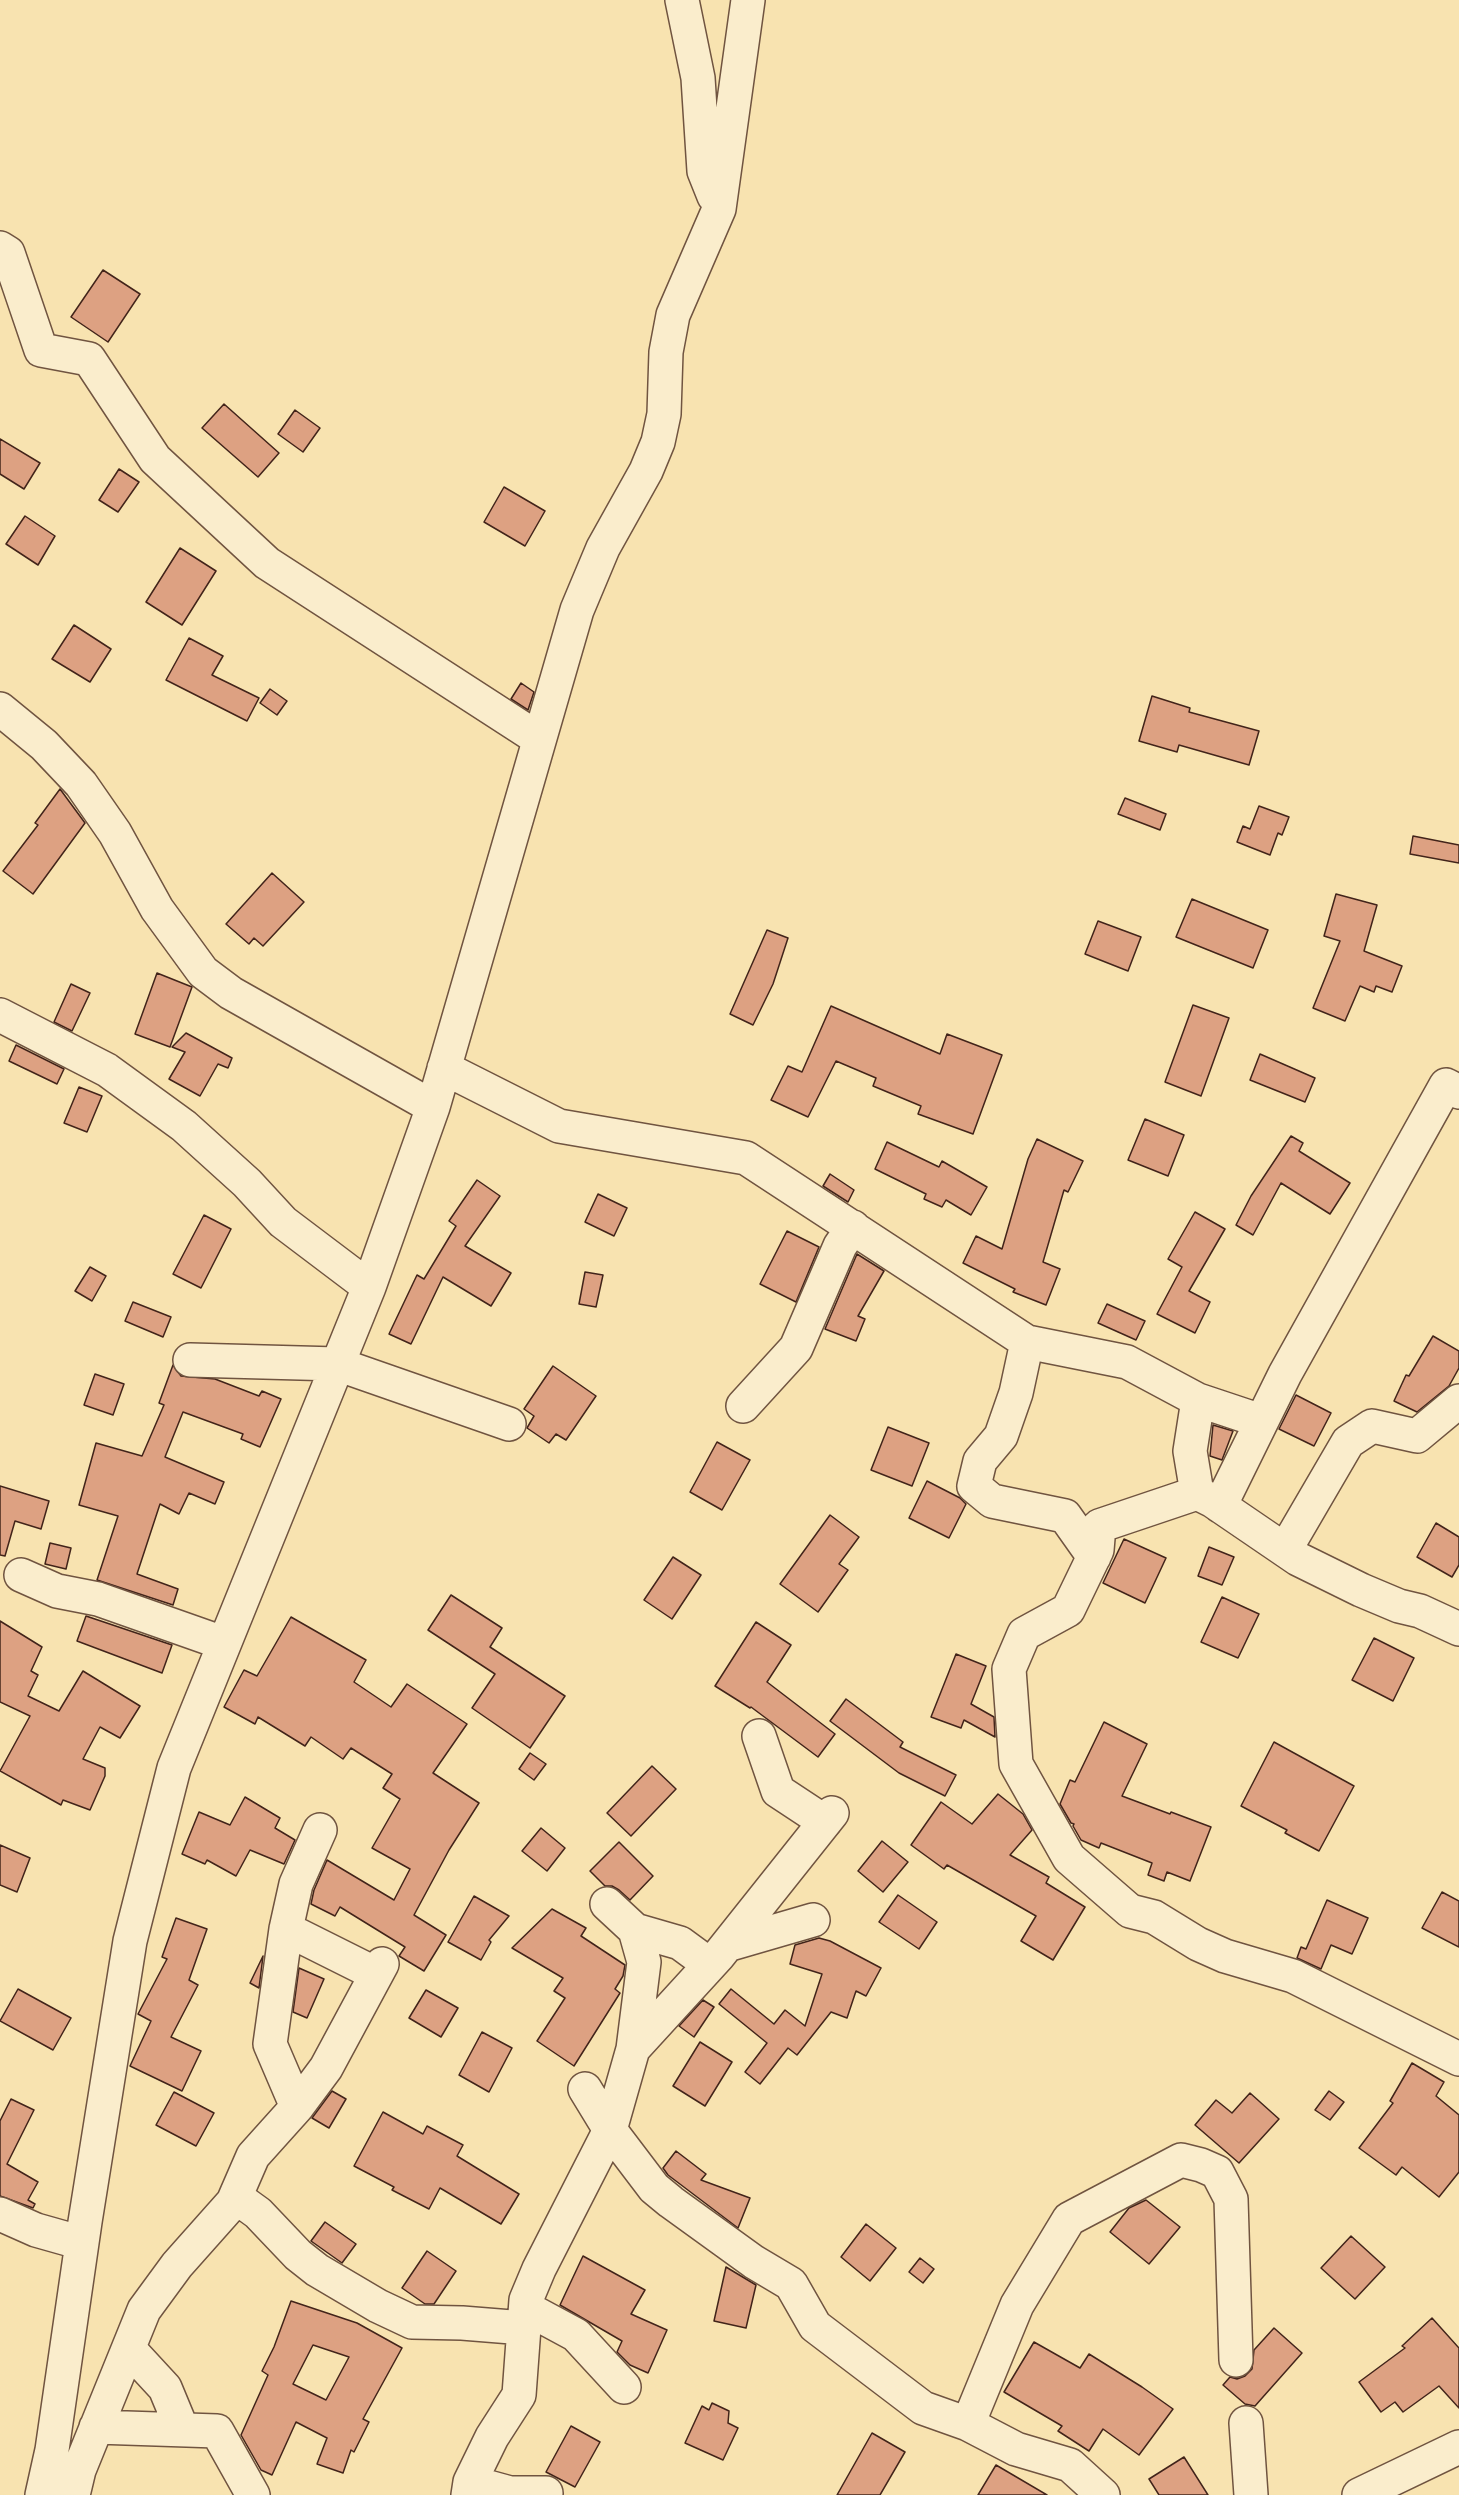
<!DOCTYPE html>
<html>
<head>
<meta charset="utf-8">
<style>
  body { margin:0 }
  canvas { display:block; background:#f8e3b0 }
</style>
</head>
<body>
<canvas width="1459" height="2495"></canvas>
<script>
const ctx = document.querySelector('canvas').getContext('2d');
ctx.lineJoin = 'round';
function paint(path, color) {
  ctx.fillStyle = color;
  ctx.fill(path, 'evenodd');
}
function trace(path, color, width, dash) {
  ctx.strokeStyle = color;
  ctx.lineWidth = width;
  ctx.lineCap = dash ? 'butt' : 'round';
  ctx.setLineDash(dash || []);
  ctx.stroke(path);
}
const building = new Path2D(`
  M103 270 140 294 108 342 71 317Z
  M224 404 279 453 258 477 202 428Z
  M295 410 320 428 303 452 278 434Z
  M0 439 40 463 24 489 0 474Z
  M119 469 139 482 118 512 99 500Z
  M504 487 545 511 525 546 484 522Z
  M25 516 55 536 38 565 6 544Z
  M180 548 216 571 182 625 146 602Z
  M74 625 111 649 90 682 52 659Z
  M189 638 223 656 212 675 259 698 247 721 166 680Z
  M521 683 534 692 528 710 511 699Z
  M270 689 287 701 277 715 260 703Z
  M1152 696 1190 708 1189 712 1259 731 1249 765 1179 745 1177 752 1139 741Z
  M60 789 85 823 33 894 3 871 38 825 35 823Z
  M1125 798 1166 814 1160 830 1118 814Z
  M1259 806 1289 817 1282 835 1278 833 1270 855 1237 842 1243 826 1250 829Z
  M1413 836 1459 845V863L1410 854Z
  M272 873 304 902 263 946 254 938 249 944 226 924Z
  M1336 894 1377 905 1364 951 1402 966 1392 992 1376 986 1374 992 1360 986 1345 1021 1313 1008 1340 941 1324 936Z
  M1192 899 1268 930 1253 968 1176 937Z
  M1098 921 1141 937 1128 971 1085 954Z
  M767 930 788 938 773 984 753 1025 730 1014Z
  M157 973 192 987 170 1047 135 1034Z
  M71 984 90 993 72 1031 54 1022Z
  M1193 1005 1229 1018 1201 1096 1165 1082Z
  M831 1006 940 1054 947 1034 1002 1055 973 1134 918 1114 921 1106 873 1086 876 1078 836 1061 808 1117 771 1100 788 1066 802 1072Z
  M186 1033 232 1058 228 1068 218 1064 200 1096 169 1079 185 1052 172 1047Z
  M16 1045 64 1069 57 1084 9 1061Z
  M1260 1054 1315 1078 1305 1102 1250 1080Z
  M79 1087 102 1096 87 1132 64 1123Z
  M1145 1119 1184 1135 1168 1176 1128 1160Z
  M1291 1136 1303 1143 1299 1151 1350 1183 1330 1214 1281 1183 1253 1235 1236 1225 1251 1196Z
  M1037 1139 1083 1161 1068 1192 1064 1190 1043 1262 1060 1269 1046 1305 1013 1292 1015 1289 963 1263 976 1236 1002 1249 1028 1159Z
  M887 1142 939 1167 942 1161 987 1187 971 1215 946 1200 942 1207 924 1199 926 1194 875 1169Z
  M830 1174 854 1190 848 1202 823 1186Z
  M477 1180 500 1196 465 1246 511 1273 491 1306 443 1277 411 1344 389 1334 417 1275 424 1279 456 1226 449 1221Z
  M598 1194 627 1208 614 1236 585 1222Z
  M1195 1212 1225 1229 1189 1291 1210 1302 1195 1333 1157 1314 1182 1267 1168 1259Z
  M204 1215 231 1229 201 1288 173 1274Z
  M787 1231 819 1247 796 1302 760 1284Z
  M857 1254 884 1271 858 1316 865 1319 856 1341 825 1329Z
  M90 1267 106 1276 92 1301 75 1291Z
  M585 1272 603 1275 596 1307 579 1304Z
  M133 1302 171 1317 163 1337 125 1321Z
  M1107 1304 1145 1321 1136 1340 1098 1323Z
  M1433 1336 1459 1351V1368L1449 1386 1417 1412 1394 1401 1406 1375 1409 1376Z
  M173 1365 181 1376 215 1379 259 1396 262 1391 281 1399 260 1447 241 1439 243 1434 183 1412 165 1457 224 1482 215 1504 189 1493 179 1514 160 1504 137 1574 178 1589 173 1605 97 1580 118 1516 79 1505 96 1443 142 1456 164 1405 159 1403Z
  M553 1366 596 1396 566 1440 556 1434 549 1443 527 1428 534 1416 524 1409Z
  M95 1374 124 1384 113 1415 84 1405Z
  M1296 1395 1331 1413 1314 1446 1279 1429Z
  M1213 1425 1233 1431 1222 1460 1210 1456Z
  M888 1427 929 1443 912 1486 871 1470Z
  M717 1442 750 1460 722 1510 690 1492Z
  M927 1481 960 1498 966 1504 949 1538 909 1518Z
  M0 1486 49 1501 41 1529 15 1521 5 1556 0 1555Z
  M830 1515 859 1537 839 1564 848 1570 818 1612 780 1584Z
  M1436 1523 1459 1537V1565L1452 1577 1417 1557Z
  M1124 1539 1166 1558 1145 1603 1103 1583Z
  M50 1543 71 1548 66 1569 45 1564Z
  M1209 1547 1234 1557 1222 1585 1198 1576Z
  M673 1557 701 1575 672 1619 644 1600Z
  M451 1595 502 1628 490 1647 565 1696 530 1748 472 1708 495 1674 428 1630Z
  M1222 1597 1259 1614 1238 1658 1201 1642Z
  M86 1616 172 1645 162 1673 77 1641Z
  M291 1617 366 1660 354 1682 391 1707 407 1684 467 1724 433 1773 479 1803 449 1850 414 1915 446 1935 424 1971 399 1956 405 1947 340 1907 335 1916 311 1904 314 1890 327 1860 394 1900 410 1869 372 1848 400 1799 383 1788 392 1774 351 1748 343 1759 311 1737 305 1746 258 1717 255 1724 224 1707 244 1670 257 1676Z
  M0 1621 42 1647 31 1671 38 1675 28 1696 59 1711 83 1671 140 1706 120 1738 100 1727 83 1759 105 1768V1776L90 1810 63 1800 61 1805 0 1771 30 1716 0 1702Z
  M756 1622 791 1645 767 1682 835 1734 818 1757 751 1707 750 1708 715 1686Z
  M1374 1638 1414 1658 1393 1701 1352 1680Z
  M956 1654 986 1666 971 1704 994 1717 995 1737 964 1720 961 1728 931 1717Z
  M846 1699 903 1742 900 1747 956 1775 945 1796 899 1773 830 1721Z
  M1104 1722 1147 1744 1122 1796 1170 1814 1171 1812 1211 1827 1190 1881 1167 1872 1164 1881 1148 1875 1152 1863 1101 1843 1099 1848 1081 1840 1073 1826 1074 1824 1071 1823 1060 1804 1070 1780 1075 1782Z
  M1274 1742 1354 1786 1319 1851 1285 1833 1287 1830 1241 1806Z
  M530 1753 546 1764 534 1780 519 1769Z
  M652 1766 676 1789 631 1836 607 1813Z
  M998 1794 1023 1814 1032 1830 1010 1855 1049 1877 1046 1883 1085 1907 1053 1960 1021 1941 1036 1916 947 1865 944 1869 911 1845 941 1802 972 1824Z
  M245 1797 280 1818 275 1828 295 1840 284 1864 250 1850 236 1876 207 1860 205 1864 182 1854 199 1812 230 1825Z
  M541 1828 565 1848 547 1871 522 1851Z
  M882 1841 908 1862 883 1892 858 1871Z
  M619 1842 653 1876 630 1900 619 1890 612 1886H605L590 1871Z
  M0 1845 30 1858 17 1892 0 1885Z
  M1442 1892 1459 1901V1947L1422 1928Z
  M898 1895 937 1922 919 1949 879 1922Z
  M474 1896 509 1916 489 1940 491 1942 481 1960 448 1942Z
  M1327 1900 1368 1918 1352 1954 1331 1945 1321 1969 1297 1958 1301 1947 1306 1949Z
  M552 1909 586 1928 581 1936 625 1965 623 1976 615 1989 620 1993 574 2066 537 2041 565 1998 554 1991 563 1978 512 1948Z
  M176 1918 207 1929 189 1980 198 1985 171 2037 201 2051 182 2091 130 2066 151 2021 138 2014 167 1959 162 1957Z
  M819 1938 830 1941 881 1968 866 1996 856 1991 847 2018 831 2012 797 2055 788 2048 760 2084 745 2072 767 2043 719 2004 731 1989 774 2024 785 2010 805 2026 822 1974 790 1964 795 1945Z
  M263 1956 259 1988 250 1983Z
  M299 1968 324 1979 307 2018 293 2012Z
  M18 1989 71 2018 53 2050 0 2021Z
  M426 1990 458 2008 441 2037 409 2018Z
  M703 2000 714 2007 694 2037 679 2026Z
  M482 2032 512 2048 489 2092 459 2075Z
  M700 2042 732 2062 705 2106 673 2086Z
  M1412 2063 1444 2082 1436 2096 1459 2115V2172L1439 2197 1402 2167 1396 2175 1359 2148 1393 2103 1390 2101Z
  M332 2091 346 2099 329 2128 312 2118Z
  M1329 2091 1344 2102 1330 2120 1315 2110Z
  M174 2092 214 2113 196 2146 156 2125Z
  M1250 2093 1279 2119 1239 2163 1195 2125 1216 2100 1232 2113Z
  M11 2099 34 2110 7 2164 38 2182 28 2200 35 2204 33 2208 0 2196V2121Z
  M383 2112 423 2134 427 2126 463 2145 457 2156 519 2194 501 2224 440 2188 429 2209 392 2190 394 2187 354 2166Z
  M676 2151 706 2174 701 2180 750 2198 738 2228 668 2175 663 2168Z
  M1146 2200 1180 2227 1149 2264 1110 2232 1129 2208Z
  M325 2222 356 2244 342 2263 311 2241Z
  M866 2224 896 2248 870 2281 841 2257Z
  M1351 2236 1385 2267 1355 2299 1321 2268Z
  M427 2251 456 2271 434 2304H425L402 2288Z
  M583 2256 645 2290 631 2314 667 2330 648 2373 630 2365 617 2352 622 2341 560 2305Z
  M920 2258 934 2269 923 2283 909 2272Z
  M726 2267 756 2285 746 2328 714 2321Z
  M291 2301 357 2323 402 2348 363 2419 369 2422 354 2452 351 2450 343 2473 317 2464 327 2438 296 2422 272 2475 261 2470 241 2435 268 2375 262 2371 274 2347ZM313 2345 349 2357 326 2400 293 2384Z
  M1432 2318 1459 2348V2408L1439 2386 1403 2412 1395 2402 1381 2412 1359 2382 1405 2348 1402 2346Z
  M1274 2328 1302 2353 1255 2406 1245 2404 1223 2385 1230 2377 1237 2379 1245 2376 1252 2369 1254 2350Z
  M1034 2342 1080 2368 1089 2354 1142 2387 1173 2409 1139 2455 1103 2429 1089 2451 1058 2431 1062 2426 1004 2392Z
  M712 2403 729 2411 728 2423 738 2428 723 2460 685 2443 702 2406 709 2410Z
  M571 2426 600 2442 575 2487 546 2472Z
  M872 2433 905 2452 880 2495H837Z
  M1184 2457 1208 2495H1159L1149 2479Z
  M996 2465 1047 2495H978Z`);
paint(building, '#dda182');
trace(building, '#42241a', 1.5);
const minor = new Path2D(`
  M682 0 698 78 704 171 714 196
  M0 248 8 253 41 350 89 359 155 459 267 563 539 739
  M0 709 44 745 81 784 115 833 157 909 203 972 231 993 433 1107
  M0 1015 107 1070 184 1126 247 1183 283 1222 369 1287
  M444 1068 559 1126 746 1158 1027 1342
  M190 1360 337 1364 509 1424
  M743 1406 796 1348 840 1246 853 1227
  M1197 1493 1190 1451 1198 1400
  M1220 1506 1285 1374 1446 1085 1459 1092
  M1285 1550 1348 1442 1372 1426 1417 1436 1459 1401
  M1094 1557 1065 1516 992 1501 974 1486 980 1461 1001 1436 1016 1393 1027 1342 1127 1362 1198 1400 1261 1421
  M21 1575 57 1591 98 1599 223 1643
  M1459 1629 1420 1611 1399 1606 1361 1590 1298 1559 1213 1501 1197 1493 1099 1526 1097 1550 1068 1610 1024 1634 1009 1669 1016 1764 1069 1858 1130 1911 1154 1917 1198 1944 1225 1956 1293 1976 1459 2059
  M759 1736 778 1791 825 1822
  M607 1904 635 1930 644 1962 633 2049
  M286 1929 376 1974
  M635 1930 680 1943 710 1965
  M727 1945 813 1920
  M585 2089 610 2130 654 2188 671 2202 754 2262 791 2284 815 2326 923 2408 968 2424 1016 2449 1070 2465 1103 2495
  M297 2107 270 2044 286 1929 296 1884 320 1830
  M233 2202 240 2200 258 2213 298 2255 317 2270 378 2306 412 2322 462 2323 524 2328
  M0 2214 36 2230 82 2243
  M526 2308 576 2335 624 2387
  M129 2349 165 2388 182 2429
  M1246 2423 1251 2495
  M968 2424 1017 2305 1069 2219 1181 2160 1201 2165 1217 2172 1231 2199 1236 2360
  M96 2427 217 2431 253 2495
  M470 2482 510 2493H546
  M42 2495 52 2450 85 2222 130 1941 174 1768 369 1287 433 1107 577 610 603 548 646 471 658 442 664 414 666 352 673 315 719 209 748 0
  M73 2495 79 2470 144 2310 177 2265 233 2202 253 2156 297 2107 326 2068 382 1964
  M468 2495 470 2482 492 2437 519 2395 526 2300 539 2269 610 2130 633 2049 719 1955 832 1813
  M1359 2495 1459 2447`);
trace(minor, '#705440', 36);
trace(minor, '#faedcc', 33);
</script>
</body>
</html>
